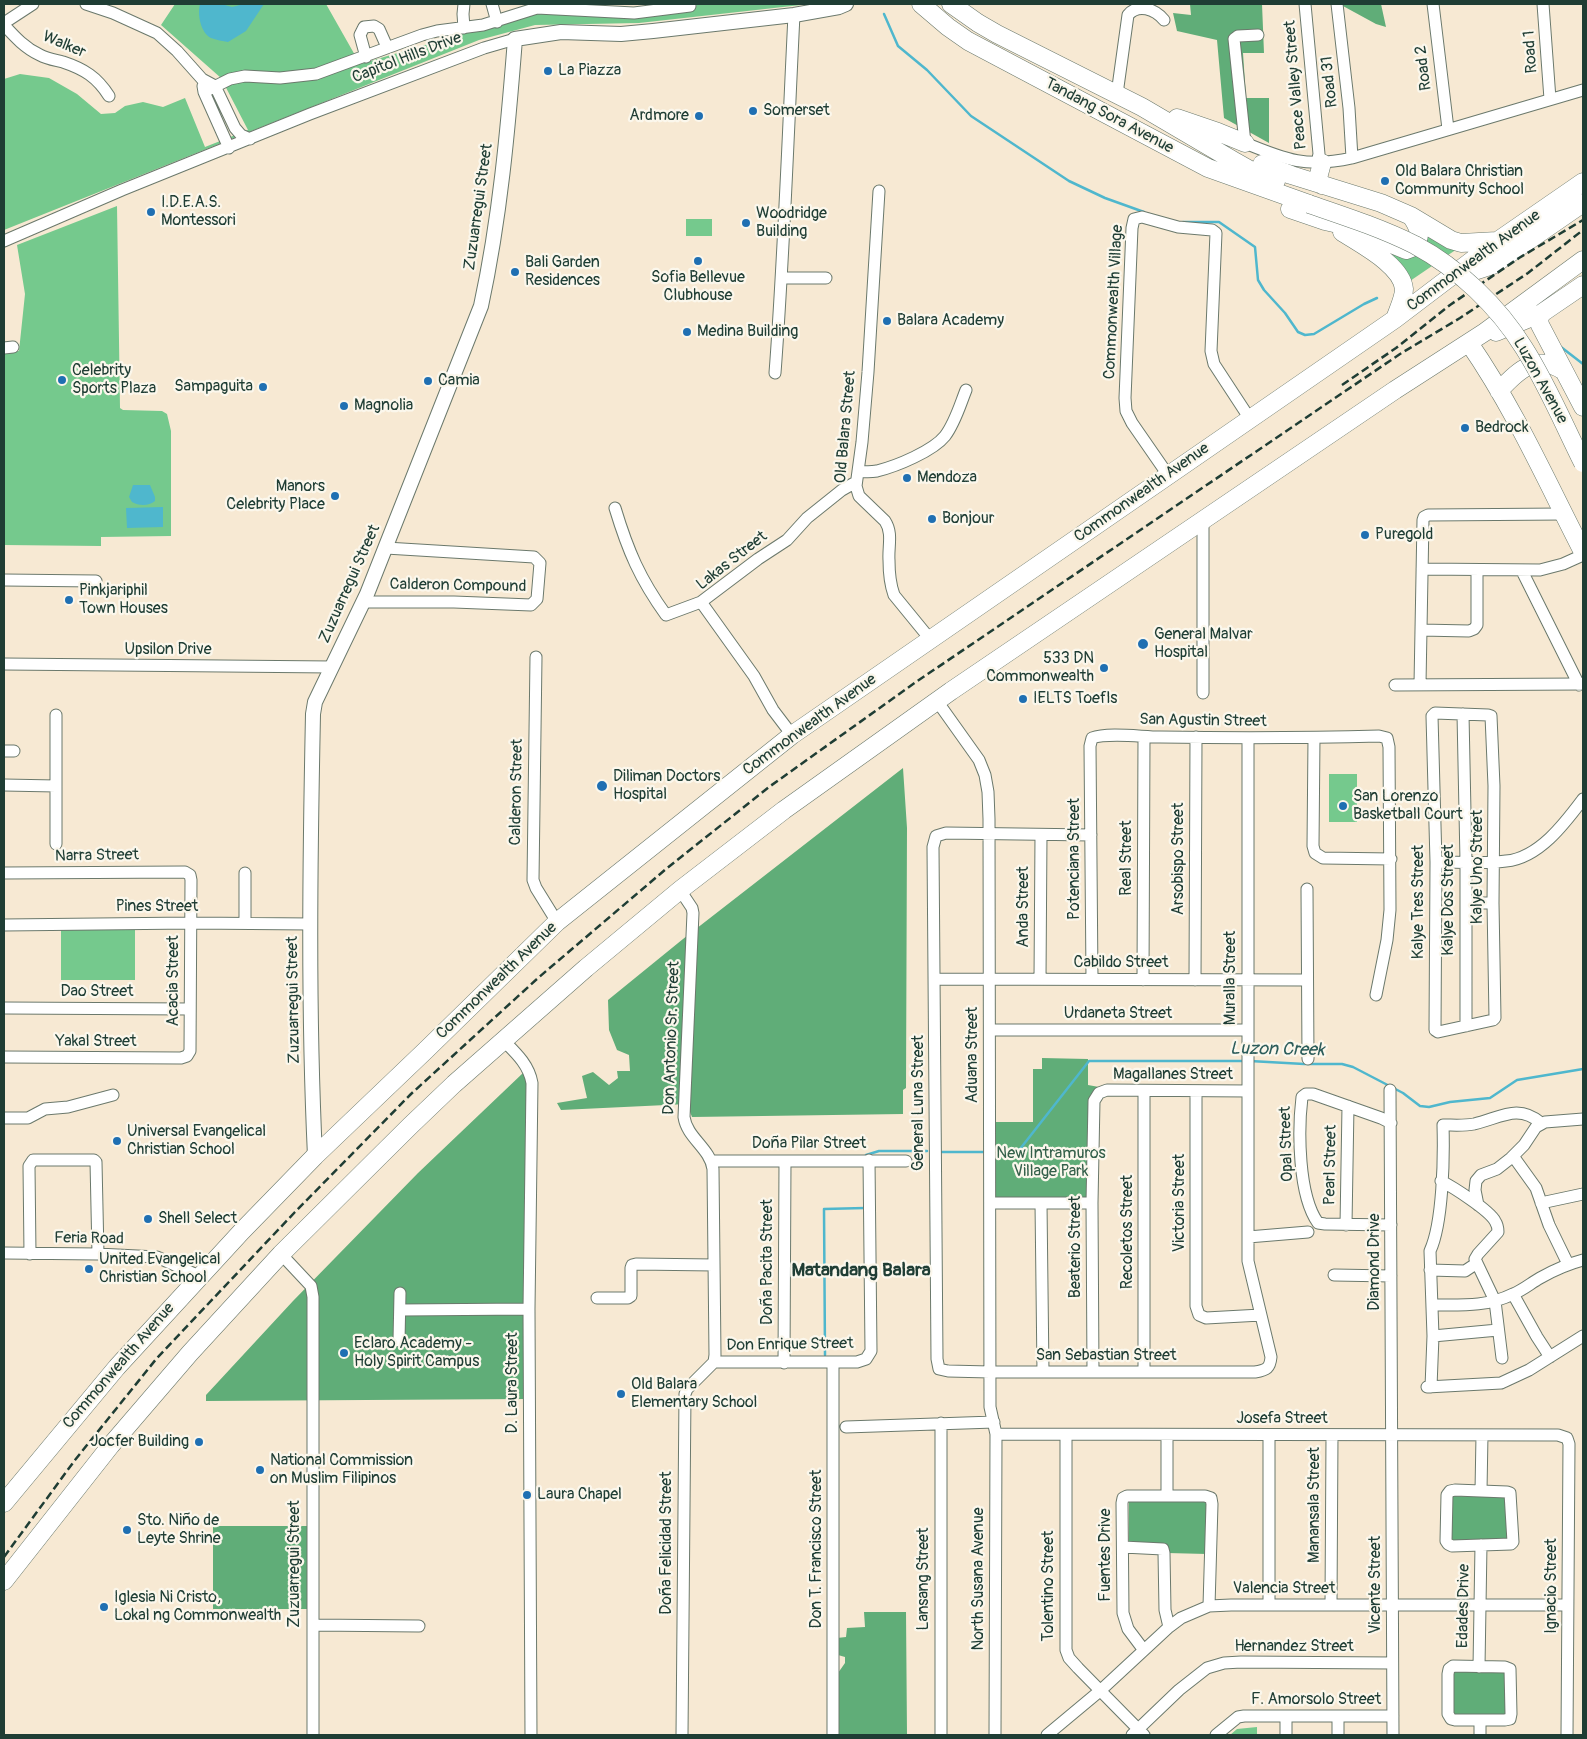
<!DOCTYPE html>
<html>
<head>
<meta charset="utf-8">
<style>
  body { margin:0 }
  #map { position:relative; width:1587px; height:1739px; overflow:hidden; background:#f7e9d3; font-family:Pangolin,sans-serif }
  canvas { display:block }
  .frame { position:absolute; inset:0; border:5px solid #1f3d34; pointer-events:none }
</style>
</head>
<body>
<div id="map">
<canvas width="1587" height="1739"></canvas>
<div class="frame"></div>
</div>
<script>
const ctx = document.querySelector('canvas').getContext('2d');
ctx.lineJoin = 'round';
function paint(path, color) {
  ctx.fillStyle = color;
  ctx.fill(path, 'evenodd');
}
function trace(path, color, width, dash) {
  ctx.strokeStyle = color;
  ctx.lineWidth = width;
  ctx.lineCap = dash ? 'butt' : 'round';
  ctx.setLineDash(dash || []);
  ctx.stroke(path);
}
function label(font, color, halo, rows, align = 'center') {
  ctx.font = font + ' Pangolin,sans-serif';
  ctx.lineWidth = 4.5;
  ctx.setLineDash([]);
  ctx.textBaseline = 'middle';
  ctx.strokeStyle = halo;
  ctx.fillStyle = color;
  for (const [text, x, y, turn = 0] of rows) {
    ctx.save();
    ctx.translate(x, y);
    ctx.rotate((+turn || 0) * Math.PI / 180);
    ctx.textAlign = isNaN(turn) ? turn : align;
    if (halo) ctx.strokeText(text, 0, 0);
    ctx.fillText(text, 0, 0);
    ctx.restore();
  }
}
paint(new Path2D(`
  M175 4H326L360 64 538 12 695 8 697 4H810L639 23 535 25 479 40 4 230V79L20 74 49 78 77 94 101 114 115 113 125 106 143 102 163 107 185 98 205 147 248 130 221 78 161 25Z
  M117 206 120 408 123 410 162 411 167 414 171 431V536L101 537V546L4 545V352L19 351 25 294 17 245Z
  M686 219H712V236H686Z
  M1425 234 1457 249 1410 281C1406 264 1384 251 1372 240Z
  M1329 774H1357V822H1329Z
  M61 930H135V980H61Z
  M1257 1727V1735H1230L1237 1729Z`), '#75c98d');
paint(new Path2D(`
  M1190 4H1262L1264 53H1243L1246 98H1269V143L1224 118 1217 40 1177 31 1173 13 1191 15Z
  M1342 4H1381L1386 27 1376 24 1343 6Z
  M903 768 907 828 906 1088 903 1090V1114L692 1117 687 1104 561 1110 557 1103 587 1098 582 1076 593 1072 609 1085 618 1078 617 1071H630L629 1055 617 1050 609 1030 608 1000 683 939Z
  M1042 1058 1088 1059V1085L1099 1087 1091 1096 1089 1200H993L992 1122H1033V1069H1042Z
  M523 1073 530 1082 526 1399 206 1401V1395L293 1301 418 1173Z
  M1452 1496 1510 1497 1509 1542 1451 1541Z
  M1129 1500 1208 1501 1207 1554 1167 1553 1129 1545Z
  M213 1526H308L307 1609H213Z
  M864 1612H906L907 1735H837L838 1673 845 1663V1657L838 1655 837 1638 846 1637 847 1628 865 1627Z
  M1451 1671H1506V1715H1451Z`), '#60ad78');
paint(new Path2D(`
  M200 4H221L232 7 244 4H264L246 31 228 42C223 41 216 40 211 38 201 33 197 15 200 4Z
  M133 485H150L155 497V501C149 506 139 506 132 502L129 497Z
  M163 507V527L127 528 126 508Z`), '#4fb7cd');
trace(new Path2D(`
  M884 14 898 46 927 70 971 116 1069 181 1105 198 1144 212
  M1183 222H1219L1255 247 1258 280 1264 290 1285 313 1298 332 1305 335 1314 334 1364 304 1377 298
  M1561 347 1583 364
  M1250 1061 1304 1064H1342L1353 1067 1403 1093 1420 1106 1429 1107 1450 1102 1490 1098 1517 1080 1583 1069
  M942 1152H983
  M866 1155 879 1151H927
  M995 1155H1006L1020 1149 1089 1061H1245
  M825 1355 824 1209 865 1208`), '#4fb7cd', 2.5);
const minor = new Path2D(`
  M86 4 113 13 157 33 177 51 202 79 215 86 235 128 241 135 250 139
  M464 4 463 14 464 28
  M492 4 497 22
  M1305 4 1319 154 1317 163
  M1337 4 1349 108 1352 158
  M1433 4 1448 129
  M1543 4 1550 99
  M4 23 33 4
  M4 25C15 37 25 48 40 55 47 59 55 60 63 62 84 69 97 77 109 96
  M1258 35 1238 36 1234 39 1245 143C1286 160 1307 168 1352 158L1583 90
  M366 57 360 35 364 27 374 26 379 29 387 47
  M203 86 204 92 229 148
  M204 92 230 79 245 76 280 78 316 74 422 35 437 31 483 25 537 8 634 13 690 6
  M1117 94 1128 15C1138 3 1155 9 1164 20
  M879 191 868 372 862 442 856 486 859 496 885 521C893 533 888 547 889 560 889 571 890 584 894 595L930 639
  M4 241 122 190 310 114 484 48 515 39
  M782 278H826
  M4 348 13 347
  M775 373C784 254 788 135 794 15
  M858 471C865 472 871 472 877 471 897 466 933 451 945 436 955 423 960 405 966 390
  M1168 475 1132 423 1126 411 1125 398 1132 228 1134 219 1142 217 1178 227 1212 230 1216 233 1211 351 1214 364 1250 419
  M615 508C628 551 640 579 666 615L701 602 758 559 787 540 807 518 842 490 856 482
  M1203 520V693
  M1422 569 1540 570 1563 564 1583 555
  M1522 571 1579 685
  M4 580 96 581
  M364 602H454L531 605 537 599 540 563 534 557 386 548
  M701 602 754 676 773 710 792 735
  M1421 630 1469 631 1474 629 1477 625V570
  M536 657 533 880 536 888 557 922
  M4 664 332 667
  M1420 684 1423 520 1424 517 1428 515 1564 514
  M1395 685 1583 684
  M937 701 979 760 985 775 988 792 989 819 990 1407 996 1434 995 1735
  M1435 713 1488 715 1491 716 1494 786 1493 903 1495 1018 1493 1020 1438 1032 1435 1030 1436 862 1432 716Z
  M1463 714 1466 862V1026
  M56 715V844
  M1314 738 1313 846 1315 853 1323 858 1391 859
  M4 751H14
  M4 785 56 786
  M1091 835 946 833 936 836 933 847 937 1359 939 1369 948 1371 990 1372H1255C1267 1370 1270 1368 1271 1357L1248 1261V738
  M1436 862C1459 862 1483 864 1506 861 1539 858 1565 823 1583 799
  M4 873 185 872 190 875 191 880 190 1051 187 1056 181 1058 4 1057
  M245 873V923
  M1307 889 1308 1059
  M680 890 692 908 693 913 684 1117C687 1138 710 1148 713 1169L715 1355 714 1362
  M1466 903H1493
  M4 925 191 923 311 924
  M934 979 1307 980
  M1040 979 1041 835
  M1092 979 1090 746 1092 738C1108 732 1142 737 1160 737 1233 738 1306 738 1379 736L1387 738 1389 747 1390 910 1387 940 1376 995
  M1143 980 1144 737
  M1195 980 1196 737
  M4 1008 190 1009
  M990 1030H1247
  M504 1041C516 1053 529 1065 532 1083L529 1309 531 1735
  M1390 1090 1393 1735
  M1144 1092V1372
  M1196 1092V1306L1199 1315 1206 1318 1261 1315
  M4 1118H28L45 1109 68 1107 113 1095
  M1391 1123 1381 1118 1313 1094H1306L1302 1097C1298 1130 1298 1195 1318 1223L1325 1224 1391 1225
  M1513 1156 1536 1188 1549 1225 1568 1264
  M712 1161H906
  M1441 1181C1453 1187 1489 1210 1495 1221 1497 1224 1498 1228 1498 1232L1478 1254 1475 1259 1495 1301 1502 1358
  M990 1203H1092
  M1041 1203 1043 1372
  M1541 1203 1583 1194
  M1478 1205 1475 1190 1476 1181 1481 1175 1497 1169 1511 1158 1524 1145 1536 1127 1545 1122 1583 1119
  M1346 1225 1348 1106
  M1248 1237 1308 1232
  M4 1253 98 1254 157 1257 199 1276
  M30 1254 29 1166 33 1160H94L96 1162 98 1254
  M281 1254 311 1286 313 1297V1735
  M1430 1270 1465 1271 1477 1263
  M1334 1275 1391 1276
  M1513 1294 1537 1337 1550 1357
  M597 1298H628L631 1296V1268L632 1265 636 1264 714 1265
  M1432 1305C1461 1305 1487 1307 1513 1294 1523 1290 1531 1283 1540 1278 1554 1270 1568 1264 1583 1260
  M400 1310 529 1309
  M1433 1336 1498 1330
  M399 1341 400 1293
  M714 1362H857L866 1359 871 1351 869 1160
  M833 1362V1735
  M784 1363 785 1161
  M1093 1372 1092 1203 1094 1101 1099 1093 1107 1090 1248 1091
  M1427 1387 1501 1383 1529 1370 1583 1336
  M1431 1387 1433 1336 1430 1251C1443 1223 1444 1157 1443 1125 1453 1125 1464 1126 1474 1124 1500 1118 1518 1103 1541 1123
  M846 1427 994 1422
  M996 1434 1558 1435 1567 1438 1569 1444 1567 1735
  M1066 1435V1650L1069 1658 1078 1668 1144 1735
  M1167 1435V1496
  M1269 1435V1604
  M1455 1490 1507 1492 1510 1493 1513 1542 1511 1544 1452 1546 1448 1544 1446 1541 1447 1495 1450 1491Z
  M1481 1491 1482 1435
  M1123 1547 1163 1549 1164 1553 1165 1610 1169 1627
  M1331 1605 1332 1435
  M313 1625 419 1626
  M1143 1649 1128 1629 1123 1613 1122 1503 1123 1498 1127 1496H1205L1211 1498 1212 1504 1209 1606
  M1453 1666 1505 1667 1510 1669 1511 1714 1510 1719 1505 1720H1455L1451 1719 1448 1714V1674L1449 1669Z
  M1479 1667 1481 1545
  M1480 1720V1735
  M682 1735 685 1394 687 1389 714 1362
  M941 1735V1423
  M1047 1735 1101 1690 1169 1627 1181 1618 1209 1606 1231 1605H1567
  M1132 1735 1179 1690 1207 1668 1224 1663 1241 1662 1392 1663
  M1216 1735 1238 1717 1244 1716H1393
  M1286 1735V1716
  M1338 1735V1716`);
const tertiary = new Path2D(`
  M315 1156C308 1009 310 861 313 714L315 702 367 594 481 306C500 218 508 129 515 39L561 32 621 34 653 31 794 15 839 7 846 4`);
const primary = new Path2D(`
  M921 4 948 27 968 41 1208 168 1309 204
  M951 4 978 23 997 34 1142 107 1234 161 1259 175 1276 181
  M1177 118 1218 132 1245 143
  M1322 163 1318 178 1322 185
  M1262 164 1291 175 1381 203 1411 216 1451 240 1461 243 1497 241
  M1290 209 1325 221 1347 226 1406 250 1414 247C1423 236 1418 226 1411 216
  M1342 232C1360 244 1402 265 1404 289 1404 298 1398 310 1395 319
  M1459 276 1493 265 1583 203
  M1542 313 1539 319 1540 325 1583 407
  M1496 332 1542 313 1583 285
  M1469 343C1514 408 1547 482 1583 552
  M1499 391C1518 370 1536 353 1564 371
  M4 1503 117 1367 242 1231 315 1156 426 1050 557 922 792 735 1395 319 1499 240 1583 182
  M4 1581 111 1445 190 1353 281 1254 410 1126 454 1084 586 968 680 890 784 810 951 691 1395 390 1485 332 1583 260`);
trace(minor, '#6b796c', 13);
trace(tertiary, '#6b796c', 16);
trace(primary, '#6b796c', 19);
trace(minor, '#fff', 11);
trace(tertiary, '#fff', 14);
trace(primary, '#fff', 18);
trace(new Path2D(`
  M1342 385 1396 348 1450 305 1519 258 1583 220
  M4 1557 75 1460 157 1358 295 1212 411 1094 538 978 666 869 769 787 916 682 1400 354 1460 318 1528 273 1583 230`), '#1f3d34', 2.5, [8, 4]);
const primaryBridge = new Path2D(`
  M1309 204C1344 216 1381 228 1415 245 1458 268 1498 306 1524 348 1547 384 1564 425 1583 463`);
trace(primaryBridge, '#6b796c', 19, []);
trace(primaryBridge, '#fff', 18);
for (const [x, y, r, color] of [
  [548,71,5,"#1f6fb2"],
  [753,111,5,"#1f6fb2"],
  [699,116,5,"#1f6fb2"],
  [1385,181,5,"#1f6fb2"],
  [151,212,5,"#1f6fb2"],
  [746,223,5,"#1f6fb2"],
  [698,261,5,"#1f6fb2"],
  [515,272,5,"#1f6fb2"],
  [887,321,5,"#1f6fb2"],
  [687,332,5,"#1f6fb2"],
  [62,380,5,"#1f6fb2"],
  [428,381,5,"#1f6fb2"],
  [263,387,5,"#1f6fb2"],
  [344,406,5,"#1f6fb2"],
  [1465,428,5,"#1f6fb2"],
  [907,478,5,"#1f6fb2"],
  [335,496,5,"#1f6fb2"],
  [932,519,5,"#1f6fb2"],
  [1365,535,5,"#1f6fb2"],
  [69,600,5,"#1f6fb2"],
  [1143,644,6,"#1f6fb2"],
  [1104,668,5,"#1f6fb2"],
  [1023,699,5,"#1f6fb2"],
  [602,786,6,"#1f6fb2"],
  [1343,806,5,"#1f6fb2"],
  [117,1141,5,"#1f6fb2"],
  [148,1219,5,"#1f6fb2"],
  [89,1269,5,"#1f6fb2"],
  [344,1353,5,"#1f6fb2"],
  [621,1394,5,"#1f6fb2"],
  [199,1442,5,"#1f6fb2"],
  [260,1470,5,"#1f6fb2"],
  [527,1495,5,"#1f6fb2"],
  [127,1530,5,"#1f6fb2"],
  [104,1607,5,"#1f6fb2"]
]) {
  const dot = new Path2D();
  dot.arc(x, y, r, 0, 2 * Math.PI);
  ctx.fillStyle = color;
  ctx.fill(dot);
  trace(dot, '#fbf7ec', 2);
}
label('16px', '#1f3d34', '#fbf7ec', [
  ["Walker",64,45,23],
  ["Road 1",1531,52,-94],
  ["Capitol Hills Drive",407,58,-21],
  ["Road 2",1424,68,-97],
  ["Road 31",1330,82,-96],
  ["Peace Valley Street",1296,85,-95],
  ["Tandang Sora Avenue",1109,116,28],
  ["Zuzuarregui Street",479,207,-82],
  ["Commonwealth Avenue",1474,261,-36],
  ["Commonwealth Village",1114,302,-87],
  ["Luzon Avenue",1540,381,61],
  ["Old Balara Street",846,427,-85],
  ["Commonwealth Avenue",1142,493,-35],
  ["Lakas Street",732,561,-38],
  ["Zuzuarregui Street",350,584,-66],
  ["Calderon Compound",458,586,1],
  ["Upsilon Drive",168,650],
  ["San Agustin Street",1203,721,1],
  ["Commonwealth Avenue",810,725,-36],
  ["Calderon Street",517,792,-89],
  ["Narra Street",97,856,-1],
  ["Real Street",1127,858,-90],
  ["Potenciana Street",1075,859,-90],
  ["Arsobispo Street",1179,859,-90],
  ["Kalye Uno Street",1478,867,-90],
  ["Kalye Dos Street",1449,900,-90],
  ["Kalye Tres Street",1419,902,-90],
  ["Pines Street",157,907],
  ["Anda Street",1024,907,-90],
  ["Cabildo Street",1121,963],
  ["Muralla Street",1231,978,-90],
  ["Acacia Street",174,981,-90],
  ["Commonwealth Avenue",497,981,-44],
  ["Dao Street",97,992],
  ["Zuzuarregui Street",294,1000,-91],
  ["Urdaneta Street",1118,1014],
  ["Don Antonio Sr. Street",672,1038,-88],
  ["Yakal Street",96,1042],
  ["Aduana Street",973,1055,-90],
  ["Magallanes Street",1173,1075],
  ["General Luna Street",919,1103,-90],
  ["Doña Pilar Street",809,1144],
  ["Opal Street",1287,1144,-92],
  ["Pearl Street",1331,1165,-89],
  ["Victoria Street",1180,1203,-90],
  ["Recoletos Street",1128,1232,-90],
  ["Feria Road",89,1239,1],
  ["Beaterio Street",1076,1247,-90],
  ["Doña Pacita Street",768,1262,-90],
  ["Diamond Drive",1375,1262,-90],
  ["Don Enrique Street",790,1345,-1],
  ["San Sebastian Street",1106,1356],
  ["Commonwealth Avenue",119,1366,-49],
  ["D. Laura Street",513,1383,-90],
  ["Josefa Street",1282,1419],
  ["Manansala Street",1315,1505,-90],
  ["Doña Felicidad Street",667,1543,-90],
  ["Don T. Francisco Street",817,1549,-90],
  ["Fuentes Drive",1106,1555,-90],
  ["Zuzuarregui Street",295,1564,-90],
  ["Lansang Street",924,1579,-90],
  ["North Susana Avenue",979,1579,-90],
  ["Vicente Street",1376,1585,-90],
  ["Tolentino Street",1049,1586,-90],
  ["Ignacio Street",1552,1586,-90],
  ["Valencia Street",1284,1589],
  ["Edades Drive",1464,1606,-89],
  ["Hernandez Street",1294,1647],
  ["F. Amorsolo Street",1316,1700]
]);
label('16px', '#1f3d34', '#fbf7ec', [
  ["La Piazza",558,71],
  ["Somerset",763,111],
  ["Ardmore",689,116,"right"],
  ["Old Balara Christian",1395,172],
  ["Community School",1395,190],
  ["I.D.E.A.S.",161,203],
  ["Montessori",161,221],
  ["Woodridge",756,214],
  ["Building",756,232],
  ["Bali Garden",525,263],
  ["Residences",525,281],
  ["Sofia Bellevue",698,278,"center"],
  ["Clubhouse",698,296,"center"],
  ["Balara Academy",897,321],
  ["Medina Building",697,332],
  ["Celebrity",72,371],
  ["Sports Plaza",72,389],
  ["Camia",438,381],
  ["Sampaguita",253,387,"right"],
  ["Magnolia",354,406],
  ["Bedrock",1475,428],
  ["Mendoza",917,478],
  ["Manors",325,487,"right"],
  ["Celebrity Place",325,505,"right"],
  ["Bonjour",942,519],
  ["Puregold",1375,535],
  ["Pinkjariphil",79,591],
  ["Town Houses",79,609],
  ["General Malvar",1154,635],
  ["Hospital",1154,653],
  ["533 DN",1094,659,"right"],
  ["Commonwealth",1094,677,"right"],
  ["IELTS Toefls",1033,699],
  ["Diliman Doctors",613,777],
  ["Hospital",613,795],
  ["San Lorenzo",1353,797],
  ["Basketball Court",1353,815],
  ["Universal Evangelical",127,1132],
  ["Christian School",127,1150],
  ["Shell Select",158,1219],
  ["United Evangelical",99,1260],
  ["Christian School",99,1278],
  ["Eclaro Academy -",354,1344],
  ["Holy Spirit Campus",354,1362],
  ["Old Balara",631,1385],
  ["Elementary School",631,1403],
  ["Jocfer Building",189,1442,"right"],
  ["National Commission",270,1461],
  ["on Muslim Filipinos",270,1479],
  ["Laura Chapel",537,1495],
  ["Sto. Niño de",137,1521],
  ["Leyte Shrine",137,1539],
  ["Iglesia Ni Cristo,",114,1598],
  ["Lokal ng Commonwealth",114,1616]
], 'left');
label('16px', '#34604a', '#fbf7ec', [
  ["New Intramuros",1051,1154],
  ["Village Park",1051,1172]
]);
label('italic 18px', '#2b5c5a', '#fbf7ec', [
  ["Luzon Creek",1277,1050,1]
]);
label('bold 19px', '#1f3d34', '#fbf7ec', [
  ["Matandang Balara",861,1271]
]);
</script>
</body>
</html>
